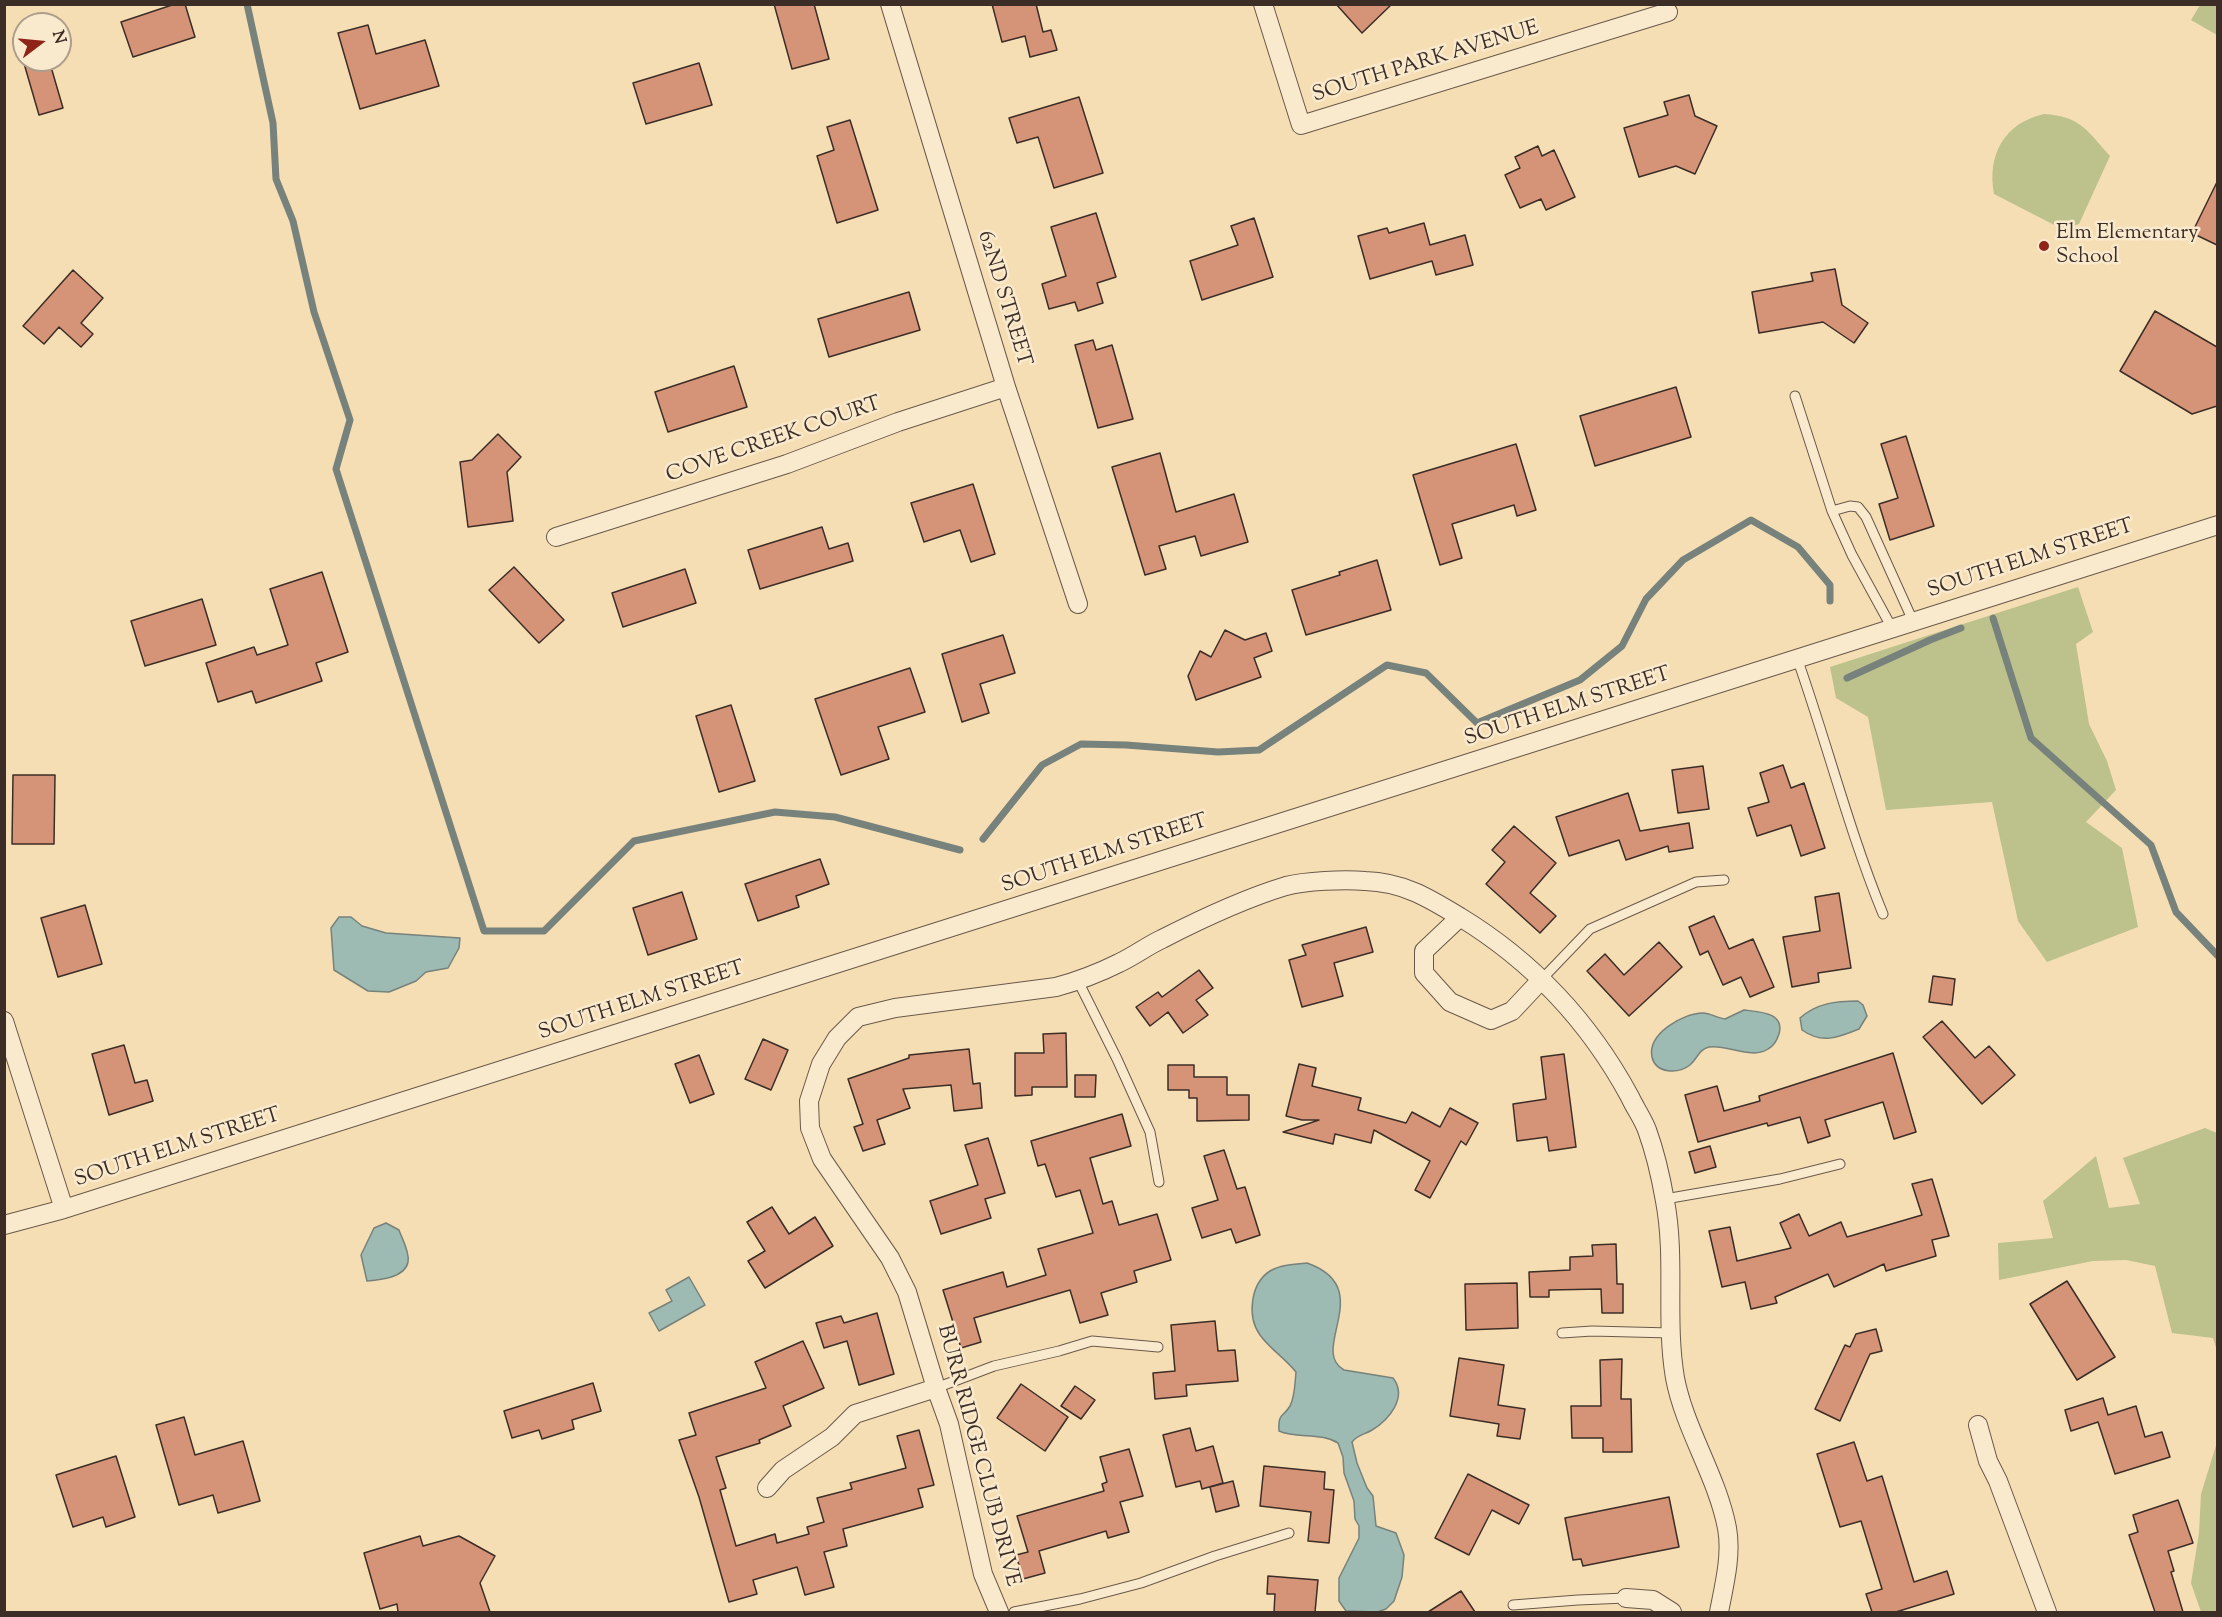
<!DOCTYPE html>
<html>
<head>
<meta charset="utf-8">
<style>
  body { margin:0 }
  #map { position:relative; width:2222px; height:1617px; overflow:hidden; background:#f6deb4; font-family:"Sorts Mill Goudy",serif }
  canvas { display:block }
  .frame { position:absolute; inset:0; border:6px solid #3c2d27; pointer-events:none }
  .north { position:absolute; left:12px; top:12px; width:60px; height:60px; box-sizing:border-box; background:#f9eace; border:2px solid #ad9e8b; border-radius:50%; rotate:74deg; font-size:16px; font-weight:700; line-height:24px; text-align:center; color:#3c2d27 }
  .north::after { content:''; display:block; margin:auto; width:21px; height:27px; background:#8f2418; clip-path:polygon(50% 0,100% 100%,50% 72%,0 100%) }
</style>
</head>
<body>
<div id="map">
<canvas width="2222" height="1617"></canvas>
<div class="frame"></div>
<div class="north">N</div>
</div>
<script>
const ctx = document.querySelector('canvas').getContext('2d');
ctx.lineJoin = 'round';
function paint(path, color) {
  ctx.fillStyle = color;
  ctx.fill(path, 'evenodd');
}
function trace(path, color, width, dash) {
  ctx.strokeStyle = color;
  ctx.lineWidth = width;
  ctx.lineCap = dash ? 'butt' : 'round';
  ctx.setLineDash(dash || []);
  ctx.stroke(path);
}
function label(font, color, halo, rows, align = 'center') {
  ctx.font = font + ' "Sorts Mill Goudy",serif';
  ctx.lineWidth = 5;
  ctx.setLineDash([]);
  ctx.textBaseline = 'middle';
  ctx.strokeStyle = halo;
  ctx.fillStyle = color;
  for (const [text, x, y, turn = 0] of rows) {
    ctx.save();
    ctx.translate(x, y);
    ctx.rotate((+turn || 0) * Math.PI / 180);
    ctx.textAlign = isNaN(turn) ? turn : align;
    if (halo) ctx.strokeText(text, 0, 0);
    ctx.fillText(text, 0, 0);
    ctx.restore();
  }
}
paint(new Path2D(`
  M2200 5H2217V35L2191 20Z
  M2044 114C2081 116 2088 132 2110 156L2079 224 2062 229 1994 194C1987 155 2004 123 2044 114Z
  M2078 587 2093 632 2076 644 2089 724 2107 761 2116 790 2086 822 2122 848 2138 927 2047 962 2018 921 1992 802 1886 810 1868 717 1836 698 1830 667Z
  M2205 1128 2217 1133V1351L2213 1338 2172 1333 2155 1266 2126 1260 2093 1261 1999 1280 1998 1243 2053 1238 2043 1201 2096 1156 2109 1208 2140 1204 2123 1158Z
  M2217 1442V1612H2201L2191 1583 2199 1533 2201 1494Z`), '#bdc18c');
const water = new Path2D(`
  M339 917H351L362 926 386 933 460 938 459 948 448 968 426 972 416 981 389 992 368 991 334 970 331 928Z
  M1858 1001 1863 1005 1867 1016 1859 1029C1837 1038 1822 1044 1802 1030L1800 1018C1817 1003 1836 1001 1858 1001Z
  M1744 1010C1759 1012 1785 1012 1779 1034 1777 1040 1774 1046 1768 1049 1752 1060 1727 1044 1709 1047 1698 1050 1698 1058 1690 1065 1678 1074 1656 1074 1652 1057 1647 1034 1683 1013 1703 1013 1710 1013 1717 1018 1725 1019Z
  M386 1223 399 1230C402 1239 410 1252 408 1262 405 1278 379 1280 367 1281L361 1255 374 1228Z
  M1307 1263C1378 1288 1308 1350 1344 1370L1393 1378C1408 1397 1389 1420 1372 1430 1364 1435 1358 1434 1352 1442L1357 1463 1367 1488 1373 1496 1376 1526 1396 1533 1404 1555 1402 1577 1394 1601 1386 1609 1377 1612 1346 1611 1339 1601V1578L1359 1538V1526L1355 1519 1354 1501 1344 1473 1343 1457 1338 1443C1320 1432 1297 1439 1279 1431 1278 1412 1283 1418 1290 1406 1295 1397 1295 1382 1296 1372 1286 1359 1270 1349 1260 1335 1247 1317 1250 1284 1270 1271 1280 1265 1295 1264 1307 1263Z
  M689 1277 705 1305 659 1331 649 1313 672 1301 666 1290Z`);
paint(water, '#9dbbb3');
trace(water, '#76827b', 1.5);
trace(new Path2D(`
  M247 4 273 123 276 179 293 221 314 312 350 420 336 469 484 931H544L634 841 775 812 835 817 960 850
  M1993 618 2031 738 2151 845 2176 912 2218 956
  M1847 678 1930 640 1961 628
  M983 839 1042 765 1081 744 1126 745 1218 752 1259 750 1387 665 1426 673 1477 723 1580 680 1622 646 1646 599 1683 560 1751 520 1798 547 1830 585V601`), '#76827b', 7);
const building = new Path2D(`
  M175 4H185L195 37 133 57 121 22Z
  M774 4H814L829 59 792 69Z
  M992 4H1036L1043 32 1051 30 1057 50 1030 57 1025 36 1002 42Z
  M1336 4H1392L1362 33Z
  M368 25 376 54 425 40 439 86 360 109 338 33Z
  M23 60H49L63 108 39 115Z
  M699 63 712 105 646 124 633 83Z
  M1689 95 1695 116 1717 126 1695 174 1676 166 1639 177 1624 128 1668 115 1664 102Z
  M1079 97 1103 173 1054 188 1038 137 1017 143 1009 118Z
  M850 120 878 210 837 223 817 156 834 150 827 127Z
  M1538 146 1542 156 1554 150 1575 197 1546 210 1541 199 1520 208 1505 175 1520 168 1515 157Z
  M2217 182V245L2192 233Z
  M1096 213 1116 277 1097 283 1103 303 1078 311 1075 302 1049 309 1042 284 1066 276 1051 227Z
  M1254 218 1273 277 1202 300 1190 261 1238 245 1231 226Z
  M1424 223 1430 245 1465 235 1473 265 1436 275 1432 261 1370 279 1358 236 1387 228 1389 233Z
  M1835 269 1842 305 1868 323 1854 343 1823 322 1759 333 1752 292 1813 281 1811 273Z
  M73 270 103 298 81 323 93 334 81 347 59 327 44 344 23 326Z
  M909 292 920 330 829 357 818 319Z
  M2155 311 2217 347V406L2192 414 2120 371Z
  M1093 340 1096 350 1112 345 1133 419 1098 428 1075 345Z
  M734 366 747 407 668 432 655 392Z
  M1676 387 1691 437 1595 466 1580 416Z
  M498 434 521 457 507 472 513 521 468 527 460 462 472 460Z
  M1906 436 1934 526 1890 540 1879 504 1898 498 1881 444Z
  M1516 444 1536 510 1517 516 1514 505 1452 524 1462 558 1440 565 1413 475Z
  M1160 453 1176 512 1234 494 1248 542 1201 556 1195 536 1159 546 1166 569 1145 575 1112 467Z
  M973 484 995 554 971 562 960 530 924 542 911 503Z
  M822 527 829 549 848 543 853 561 760 589 748 550Z
  M1377 560 1391 610 1306 635 1292 590 1340 575 1339 572Z
  M514 567 564 620 539 643 489 590Z
  M685 569 696 603 623 627 612 593Z
  M322 572 348 652 316 663 322 681 256 703 252 691 218 702 206 663 254 647 257 655 288 645 270 589Z
  M202 599 216 645 145 666 131 621Z
  M1225 630 1245 640 1266 633 1272 651 1254 658 1261 677 1196 700 1188 676 1200 651 1211 657Z
  M1003 635 1015 673 980 684 989 713 962 722 942 654Z
  M910 668 925 712 878 727 889 759 841 775 815 699Z
  M731 705 755 781 719 792 696 716Z
  M1783 765 1791 788 1804 783 1825 848 1801 856 1791 825 1757 836 1748 808 1769 802 1760 773Z
  M1703 766 1709 809 1678 813 1672 770Z
  M13 775H55L54 844H12Z
  M1628 793 1640 831 1689 823 1693 848 1669 852 1668 846 1626 860 1619 840 1569 856 1556 817Z
  M1514 826 1556 863 1530 893 1556 916 1540 933 1486 884 1505 862 1492 850Z
  M820 859 829 884 796 896 799 907 758 921 745 884Z
  M682 892 697 939 648 955 633 908Z
  M1839 893 1851 968 1818 973 1819 982 1792 987 1783 937 1820 931 1815 897Z
  M85 905 102 964 58 977 41 918Z
  M1714 916 1729 949 1753 939 1774 987 1750 997 1741 977 1723 985 1708 951 1700 955 1689 927Z
  M1366 927 1373 952 1334 963 1343 996 1302 1007 1289 960 1306 955 1302 945Z
  M1659 942 1682 967 1629 1016 1587 971 1605 954 1624 975Z
  M1199 970 1213 988 1196 1000 1208 1015 1183 1033 1168 1012 1150 1026 1136 1007 1158 992 1162 997Z
  M1933 976 1955 979 1952 1005 1929 1002Z
  M1942 1021 1975 1058 1989 1046 2015 1075 1982 1104 1923 1037Z
  M1066 1033 1067 1087H1032V1095L1015 1096V1053H1044L1043 1034Z
  M763 1039 788 1050 771 1090 745 1079Z
  M124 1045 135 1083 147 1080 153 1101 109 1115 92 1054Z
  M969 1049 973 1084 980 1083 982 1108 954 1111 951 1085 903 1089 910 1108 877 1120 885 1144 863 1151 854 1127 863 1124 848 1079 909 1058V1055Z
  M1893 1053 1916 1132 1894 1139 1883 1102 1825 1120 1830 1136 1808 1143 1800 1117 1768 1126 1767 1123 1698 1142 1685 1095 1717 1086 1724 1111 1760 1101 1759 1096Z
  M1564 1054 1576 1147 1549 1151 1547 1137 1517 1141 1513 1104 1546 1099 1541 1057Z
  M699 1055 714 1094 690 1103 675 1064Z
  M1299 1064 1316 1068 1312 1086 1361 1098 1358 1110 1406 1123 1412 1112 1440 1127 1450 1108 1478 1123 1466 1145 1461 1141 1430 1198 1415 1190 1430 1161 1374 1130 1371 1143 1335 1134 1333 1144 1283 1132 1319 1120H1302L1286 1116Z
  M1168 1065H1194V1077H1227V1095H1249V1120L1197 1121V1098H1189V1090H1168Z
  M1075 1075H1096L1095 1097H1075Z
  M1122 1114 1131 1146 1090 1158 1103 1204 1112 1201 1119 1225 1157 1214 1171 1260 1134 1271 1137 1282 1101 1293 1108 1315 1080 1323 1070 1290 974 1318 981 1342 961 1348 943 1290 1003 1272 1007 1287 1046 1275 1038 1249 1093 1233 1080 1190 1056 1197 1045 1164 1038 1166 1031 1141Z
  M988 1138 1005 1193 985 1199 991 1218 941 1234 930 1201 978 1185 965 1145Z
  M1710 1146 1716 1167 1695 1173 1689 1152Z
  M1224 1150 1237 1189 1245 1187 1260 1235 1236 1243 1231 1229 1202 1238 1192 1208 1218 1200 1204 1156Z
  M1932 1179 1949 1236 1932 1240 1936 1256 1886 1271 1884 1264 1834 1287 1828 1274 1775 1297 1777 1303 1751 1309 1745 1282 1722 1287 1709 1231 1730 1227 1737 1261 1791 1248 1780 1223 1799 1214 1809 1236 1841 1222 1847 1237 1922 1215 1912 1184Z
  M772 1207 789 1234 815 1217 833 1246 765 1288 748 1261 765 1251 747 1222Z
  M1616 1244 1617 1284H1623V1313H1602L1601 1289 1549 1290V1297H1530L1529 1272 1570 1270V1257L1593 1256 1592 1245Z
  M2067 1281 2115 1357 2077 1380 2030 1304Z
  M1517 1283 1518 1328 1466 1330 1465 1284Z
  M877 1313 894 1374 859 1385 847 1341 824 1348 816 1323 841 1316 844 1323Z
  M1215 1321 1218 1351 1235 1350 1238 1381 1186 1385 1187 1396 1155 1399 1153 1373 1175 1371 1171 1325Z
  M1876 1329 1882 1351 1870 1354 1840 1421 1815 1409 1845 1345 1850 1347 1856 1334Z
  M803 1341 824 1388 783 1406 791 1426 759 1440 760 1443 716 1457 726 1488 720 1490 736 1546 775 1534 777 1543 809 1534 807 1527 824 1522 817 1498 852 1489 850 1483 906 1468 897 1436 919 1430 934 1485 918 1489 923 1507 843 1529 847 1546 824 1552 834 1587 805 1595 797 1567 753 1580 757 1594 729 1602 699 1497 679 1440 696 1435 689 1413 766 1388 755 1362Z
  M1459 1358 1504 1365 1498 1405 1525 1409 1520 1439 1497 1436 1499 1424 1450 1416Z
  M1622 1359 1621 1399H1631L1632 1452H1603V1438H1572L1571 1406H1601L1600 1360Z
  M593 1383 601 1411 572 1420 574 1429 542 1439 539 1430 512 1438 504 1411Z
  M1021 1384 1068 1417 1045 1451 997 1418Z
  M1075 1386 1095 1400 1081 1419 1061 1406Z
  M2103 1398 2108 1415 2136 1406 2145 1437 2162 1432 2170 1457 2115 1474 2098 1422 2071 1431 2065 1410Z
  M184 1417 195 1455 243 1441 260 1501 218 1513 213 1495 179 1505 156 1425Z
  M1190 1428 1196 1451 1213 1446 1223 1483 1202 1489 1200 1481 1176 1487 1163 1435Z
  M1854 1442 1867 1481 1882 1476 1914 1582 1947 1571 1954 1594 1896 1612H1872L1866 1594 1882 1589 1861 1521 1840 1527 1817 1454Z
  M1129 1449 1143 1496 1120 1502 1129 1532 1108 1538 1106 1531 1039 1551 1045 1573 1023 1579 1016 1555 1028 1552 1017 1516 1104 1491 1102 1484 1107 1482 1100 1457Z
  M116 1456 135 1517 106 1527 103 1517 73 1527 56 1475Z
  M1264 1466 1325 1472 1324 1489 1334 1490 1329 1543 1308 1541 1311 1512 1260 1506Z
  M1468 1474 1529 1505 1519 1524 1492 1510 1469 1555 1435 1538Z
  M1233 1481 1239 1506 1216 1512 1210 1487Z
  M1669 1497 1679 1547 1583 1566 1581 1559 1573 1560 1565 1518Z
  M2178 1500 2193 1543 2168 1551 2174 1571 2171 1572 2183 1612H2155L2129 1535 2138 1532 2133 1515Z
  M420 1536 423 1546 459 1536 495 1556 480 1583 490 1612H398L397 1604 380 1609 364 1553Z
  M1268 1576 1318 1580 1315 1612H1274L1275 1594H1267Z
  M1461 1591 1475 1612H1428Z`);
paint(building, '#d59477');
trace(building, '#3c2d27', 1.5);
const lane = new Path2D(`
  M1795 396 1832 511 1852 555 1892 628
  M1832 511 1850 506 1858 507 1866 517 1913 621
  M1797 658C1827 743 1849 831 1883 914
  M1542 979 1590 929 1696 882 1724 880
  M1078 981 1117 1059 1150 1132 1159 1182
  M1665 1199 1780 1179 1840 1164
  M1562 1333 1592 1331 1671 1333
  M936 1388 994 1366 1059 1351 1092 1341 1158 1347
  M1513 1605 1578 1600 1626 1598
  M1014 1612 1080 1599 1141 1583 1215 1556 1289 1533`);
const street = new Path2D(`
  M890 4 1006 387 1078 604
  M1263 4 1301 125 1668 12
  M556 537 787 464 898 422 1006 387
  M1460 917 1424 951V973L1450 1002 1491 1020 1512 1011 1542 979
  M4 1021 64 1209
  M4 1225 64 1209 2218 525
  M1978 1425 1988 1461 1998 1481 2047 1612
  M767 1488 783 1470 832 1437 855 1414 936 1388
  M1626 1598 1653 1600 1672 1612
  M999 1612 983 1574 949 1424 936 1388 907 1292 890 1258 822 1159 810 1128 809 1101 821 1064 837 1038 858 1017 895 1008 1056 987C1078 981 1099 973 1119 963 1134 956 1147 946 1162 939 1201 919 1243 899 1286 886 1305 881 1344 879 1365 881 1403 882 1429 898 1460 917 1532 961 1590 1023 1630 1097 1635 1108 1643 1119 1647 1130 1655 1152 1661 1178 1665 1201 1676 1259 1665 1319 1675 1378 1685 1430 1717 1476 1727 1528 1732 1555 1724 1586 1719 1612`);
trace(lane, '#6a594a', 11);
trace(street, '#6a594a', 20);
trace(lane, '#f9eace', 9);
trace(street, '#f9eace', 18);
for (const [x, y, r, color] of [
  [2044,246,6,"#8f2418"]
]) {
  const dot = new Path2D();
  dot.arc(x, y, r, 0, 2 * Math.PI);
  ctx.fillStyle = color;
  ctx.fill(dot);
  trace(dot, '#f9eace', 2);
}
label('21px', '#3c2d27', '#f9eace', [
  ["SOUTH PARK AVENUE",1426,63,-17],
  ["62ND STREET",1003,299,73],
  ["COVE CREEK COURT",774,441,-19],
  ["SOUTH ELM STREET",2031,560,-18],
  ["SOUTH ELM STREET",1568,708,-18],
  ["SOUTH ELM STREET",1105,855,-18],
  ["SOUTH ELM STREET",642,1002,-18],
  ["SOUTH ELM STREET",178,1149,-18],
  ["BURR RIDGE CLUB DRIVE",977,1456,75]
]);
label('21px', '#3c2d27', '#f9eace', [
  ["Elm Elementary",2056,234],
  ["School",2056,258]
], 'left');
</script>
</body>
</html>
